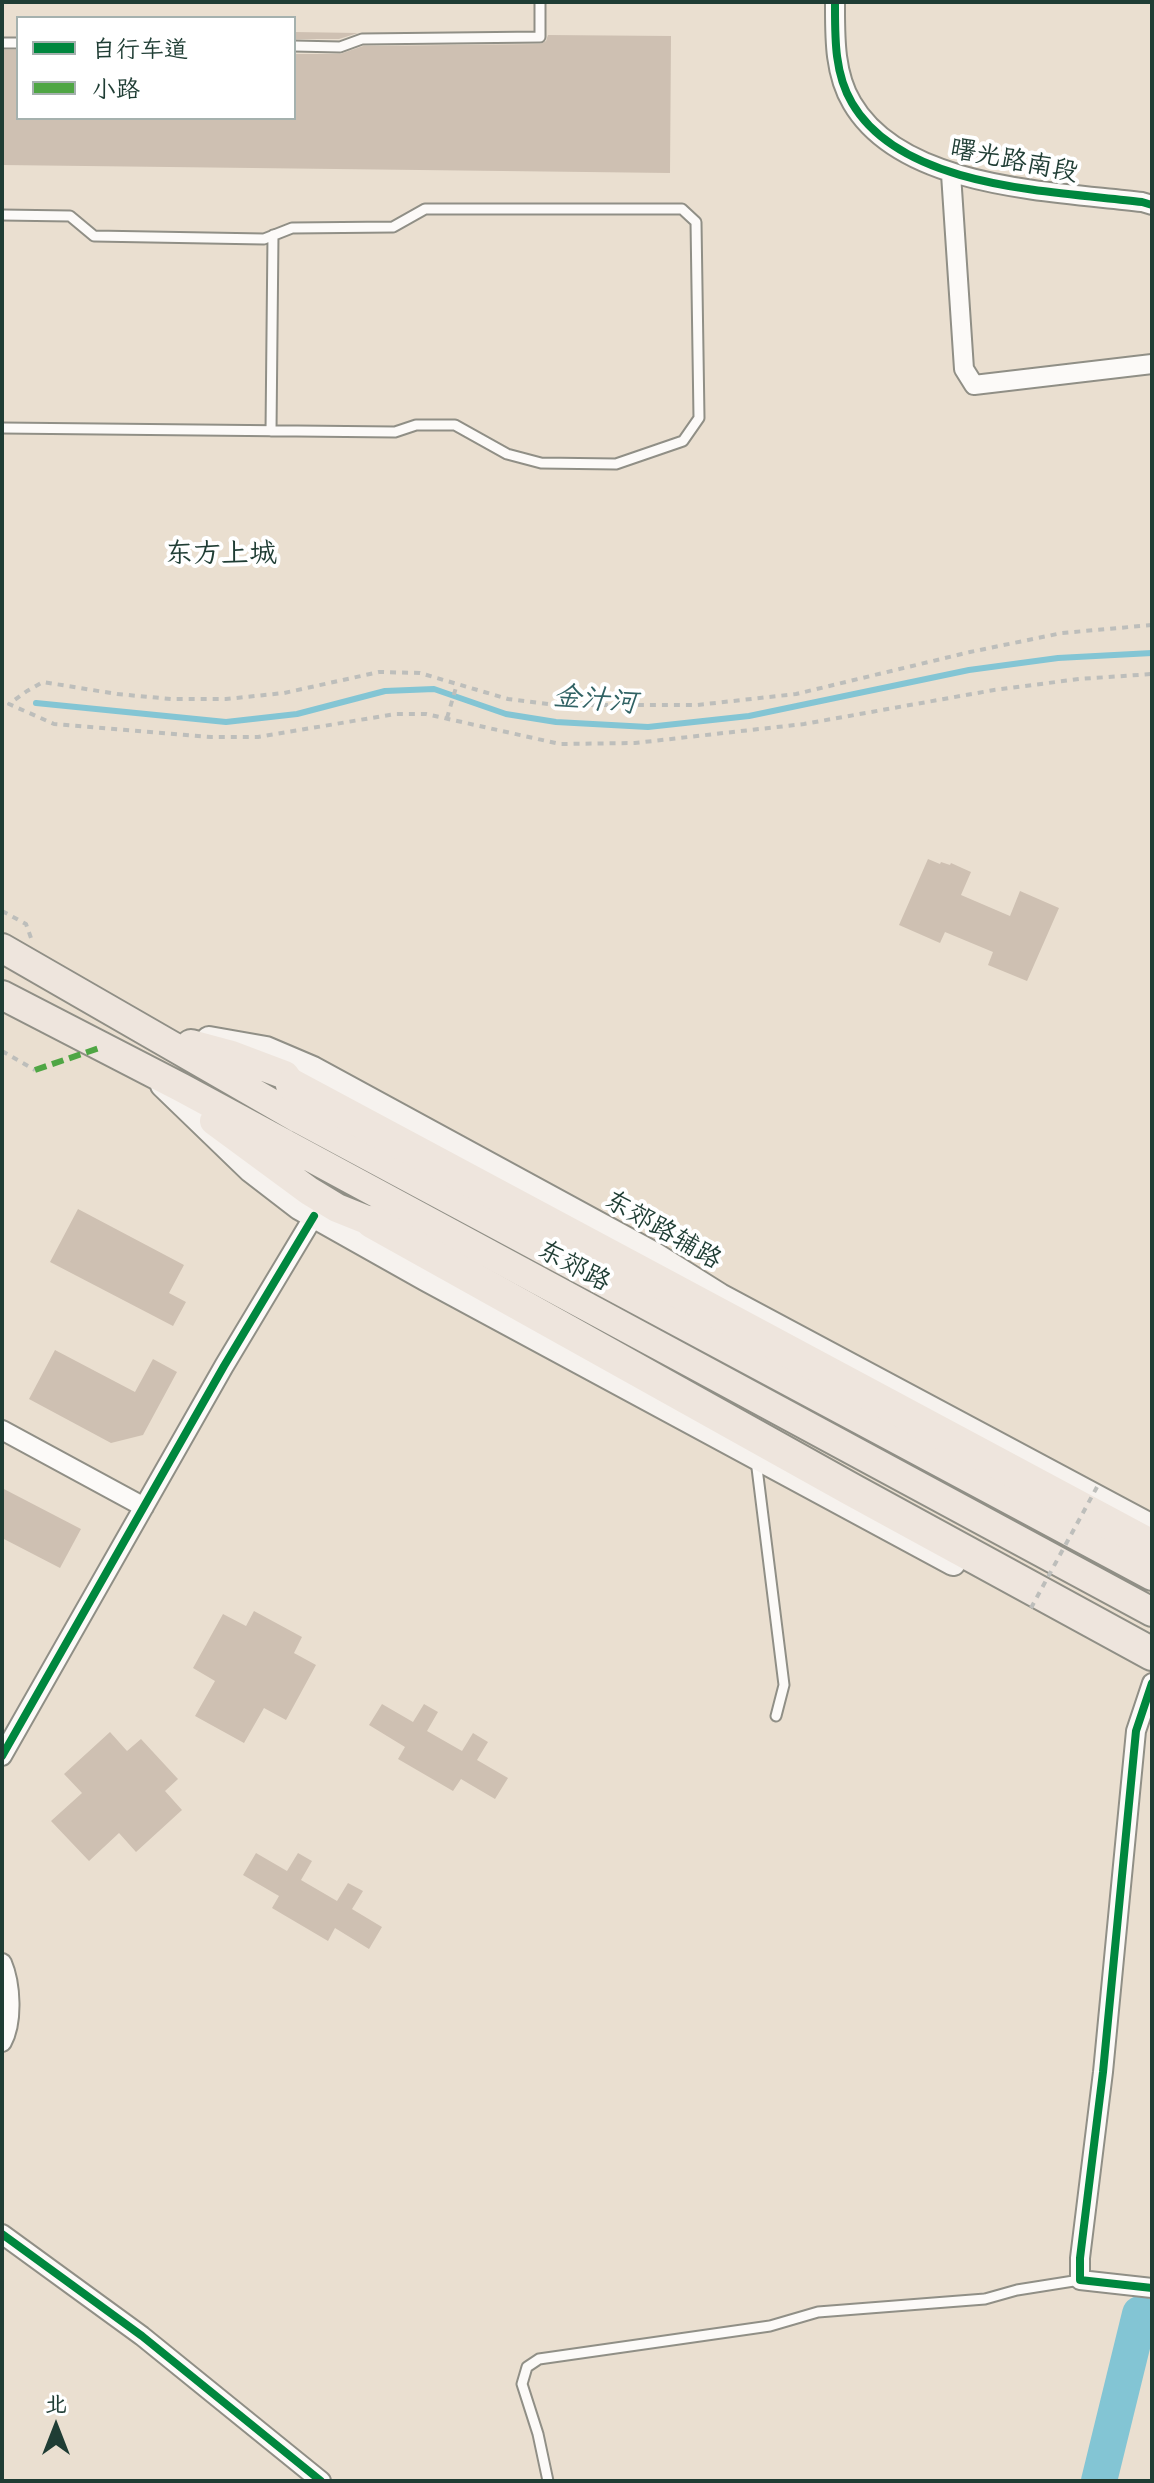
<!DOCTYPE html>
<html>
<head>
<meta charset="utf-8">
<style>
  body { margin:0 }
  #map { position:relative; width:1154px; height:2483px; overflow:hidden; background:#eadfd0; font-family:Delius,"LXGW WenKai TC",sans-serif }
  canvas { display:block }
  .frame { position:absolute; inset:0; border:4px solid #1f3d34; pointer-events:none }
  .legend { position:absolute; left:16px; top:16px; width:280px; height:104px; box-sizing:border-box; background:#fff; border:2px solid #a5b1ae; margin:0; padding:10px 14px; list-style:none; font-size:24px; color:#1f3d34 }
  .legend li { display:flex; align-items:center; gap:16px; height:40px }
  .legend b { width:40px; border:2px solid #a5b1ae }
  .north { position:absolute; left:16px; top:2387px; width:80px; height:80px; -webkit-text-stroke:6px #fff; paint-order:stroke; rotate:0deg; font-size:22px; font-weight:700; line-height:32px; text-align:center; color:#1f3d34 }
  .north::after { content:''; display:block; margin:auto; width:28px; height:36px; background:#1f3d34; clip-path:polygon(50% 0,100% 100%,50% 72%,0 100%) }
</style>
</head>
<body>
<div id="map">
<canvas width="1154" height="2483"></canvas>
<div class="frame"></div>
<ul class="legend">
<li><b style="height:10px;background:#00873e"></b>自行车道</li>
<li><b style="height:10px;background:#4fa644"></b>小路</li>
</ul>
<div class="north">北</div>
</div>
<script>
const ctx = document.querySelector('canvas').getContext('2d');
ctx.lineJoin = 'round';
function trace(path, color, width, dash) {
  ctx.strokeStyle = color;
  ctx.lineWidth = width;
  ctx.lineCap = dash ? 'butt' : 'round';
  ctx.setLineDash(dash || []);
  ctx.stroke(path);
}
function paint(path, color) {
  ctx.fillStyle = color;
  ctx.fill(path, 'evenodd');
}
function label(font, color, halo, rows, align = 'center') {
  ctx.font = font + ' Delius,"LXGW WenKai TC",sans-serif';
  ctx.lineWidth = 8;
  ctx.setLineDash([]);
  ctx.textBaseline = 'middle';
  ctx.strokeStyle = halo;
  ctx.fillStyle = color;
  for (const [text, x, y, turn = 0] of rows) {
    ctx.save();
    ctx.translate(x, y);
    ctx.rotate((+turn || 0) * Math.PI / 180);
    ctx.textAlign = isNaN(turn) ? turn : align;
    if (halo) ctx.strokeText(text, 0, 0);
    ctx.fillText(text, 0, 0);
    ctx.restore();
  }
}
trace(new Path2D(`
  M36 703 226 722 297 714 385 691 434 689 506 714 556 722 648 727 749 716 969 670 1058 658 1152 653`), '#83c5d4', 6);
trace(new Path2D(`
  M1099 2481 1140 2314`), '#83c5d4', 36);
paint(new Path2D(`
  M294 32 358 33 339 39H294Z
  M548 35 671 36 670 173 2 165V50H18V118H294V54H340L363 46 540 44 546 41Z
  M928 859 940 864 941 862 950 865 951 863 971 872 961 895 1010 916 1020 891 1059 908 1027 981 988 965 993 952 945 932 940 943 899 925Z
  M78 1209 184 1265 169 1293 186 1302 173 1326 50 1262Z
  M55 1350 135 1392 153 1359 177 1372 143 1435 111 1443 29 1399Z
  M2 1488 81 1529 60 1568 2 1538Z
  M254 1611 302 1637 294 1653 316 1665 286 1720 264 1708 244 1743 195 1716 215 1681 193 1668 223 1614 246 1626Z
  M382 1704 413 1722 424 1704 438 1712 427 1731 462 1751 473 1733 488 1742 477 1760 508 1778 495 1799 461 1779 453 1791 398 1759 405 1747 369 1725Z
  M110 1732 127 1751 141 1739 178 1779 165 1791 182 1810 136 1852 119 1833 89 1861 51 1821 82 1793 64 1774Z
  M256 1853 287 1871 298 1853 312 1861 301 1880 337 1901 348 1883 363 1891 352 1909 382 1927 369 1949 335 1928 328 1941 272 1908 279 1896 243 1875Z`), '#cec0b2');
const lane = new Path2D(`
  M2 43H18
  M294 46 340 47 362 39 540 37V2
  M2 215 70 216 94 236 264 239 292 228 393 227 425 209H682L696 222 699 418 683 441 616 464 541 463 507 454 455 425H416L395 432 2 428
  M271 431 273 235
  M756 1460 784 1685 776 1716
  M548 2481 538 2434 522 2384 527 2367 539 2359 770 2326 818 2312 985 2299 1017 2290 1080 2280`);
const street = new Path2D(`
  M835 2C835 36 834 73 852 103 902 189 1053 191 1142 202L1152 205
  M951 174 964 369 974 385 1152 364
  M2 1430 144 1507
  M1152 1683 1136 1731 1103 2072 1080 2258V2280L1152 2288
  M2 1756 224 1366 314 1216
  M2 1963C11 1984 13 2022 2 2042
  M2 2234 142 2336 321 2481`);
const secondary = new Path2D(`
  M209 1039 266 1049 313 1069 653 1254 720 1296 1152 1527
  M163 1085 251 1170 299 1207 427 1279 953 1563`);
const primary = new Path2D(`
  M2 948 299 1119 1152 1576
  M2 995 182 1088 1152 1612
  M191 1044 232 1055 285 1075 292 1085
  M214 1121 309 1191 337 1208 372 1222`);
const highway = new Path2D(`
  M292 1085 1152 1546
  M372 1222 852 1490 1152 1654`);
trace(lane, '#908f86', 13);
trace(street, '#908f86', 22);
trace(secondary, '#908f86', 28);
trace(primary, '#908f86', 32);
trace(highway, '#908f86', 36);
trace(new Path2D(`
  M1152 625 1062 633 970 652 796 694 697 705H555L508 699 420 673 379 672 284 693 226 699H171L117 694 43 682 27 691 9 704 54 724 211 737H258L395 714H426L560 744 635 743 804 724 994 690 1079 679 1152 674
  M447 718 457 684
  M2 911 26 924 31 938
  M2 1051 35 1070`), '#bdbebb', 4, [6, 6]);
trace(lane, '#fcfaf8', 9);
trace(street, '#fcfaf8', 18);
trace(secondary, '#f6f2ee', 24);
trace(primary, '#eee5dd', 28);
trace(highway, '#eee5dd', 32);
trace(new Path2D(`
  M1031 1608 1097 1487`), '#bdbebb', 4, [6, 6]);
trace(new Path2D(`
  M35 1070 102 1047`), '#4fa644', 6, [12, 6]);
trace(new Path2D(`
  M835 2C835 36 834 73 852 103 902 189 1053 191 1142 202L1152 205
  M1152 1683 1136 1731 1103 2072 1080 2258V2280L1152 2288
  M2 1756 224 1366 314 1216
  M2 2234 142 2336 321 2481`), '#00873e', 8);
label('26px', '#1f3d34', '#fff', [
  ["曙光路南段",1014,161,11],
  ["东郊路辅路",663,1230,30],
  ["东郊路",574,1266,28]
]);
label('28px', '#1f3d34', '#fff', [
  ["东方上城",221,554]
]);
label('italic 28px', '#306264', '#fff', [
  ["金汁河",595,700,5]
]);
</script>
</body>
</html>
